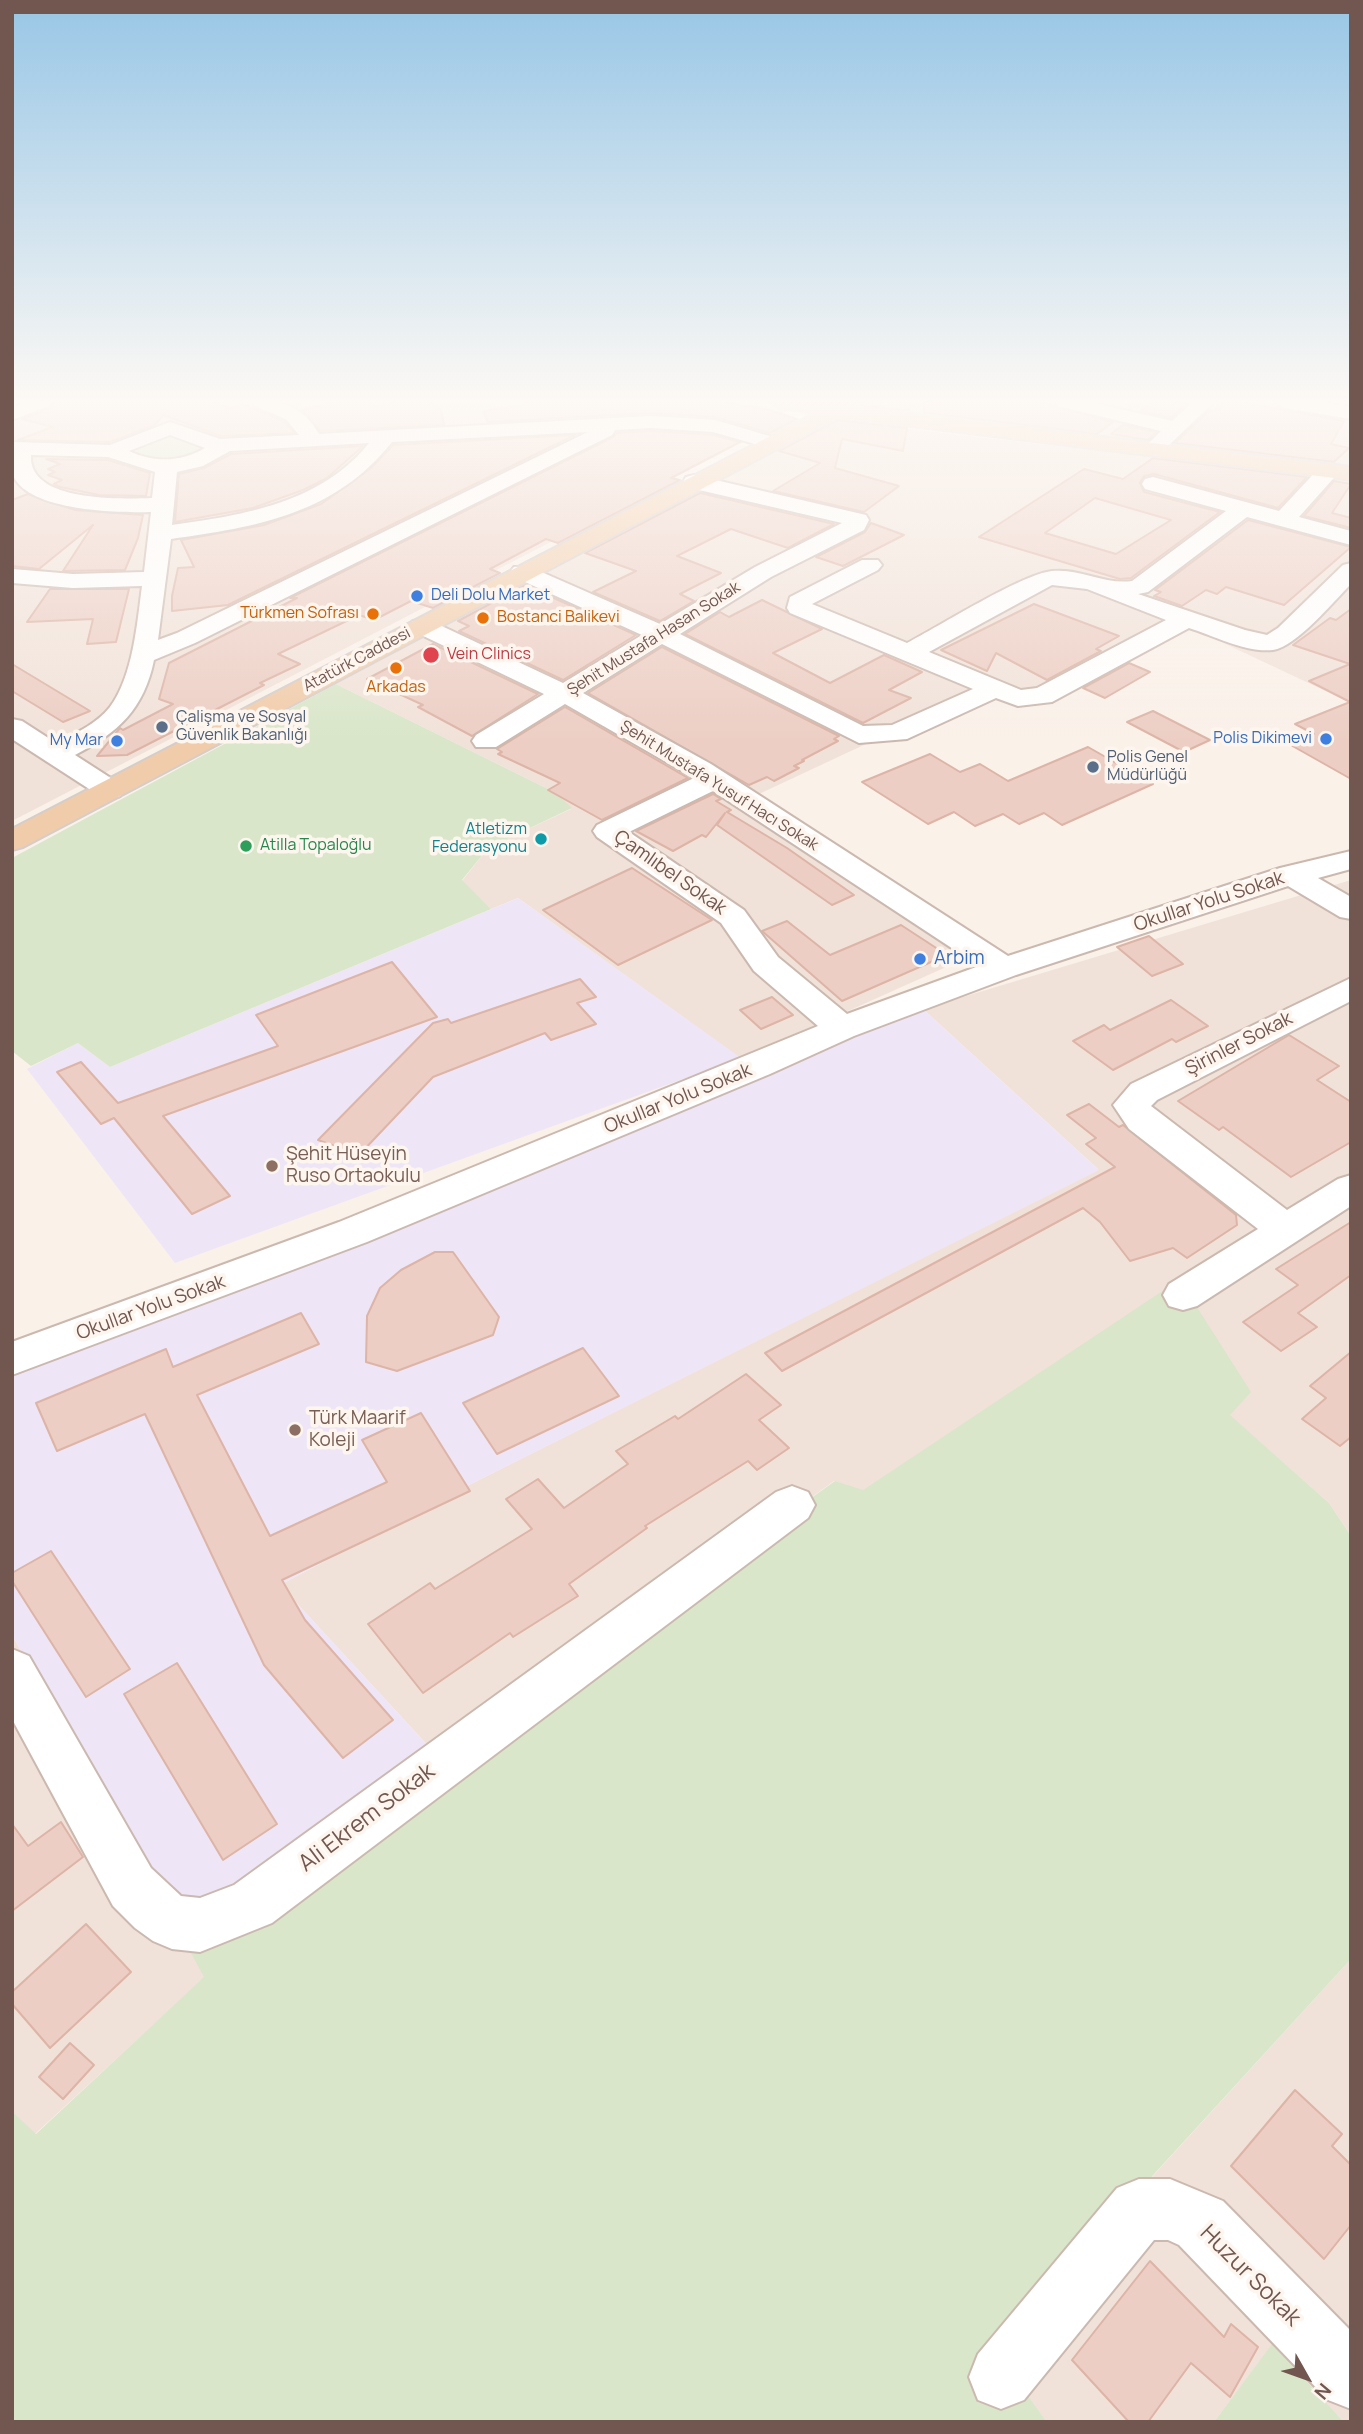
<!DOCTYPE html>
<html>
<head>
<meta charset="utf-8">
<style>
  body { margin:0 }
  #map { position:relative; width:1363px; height:2434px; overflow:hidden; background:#faf1e9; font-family:Manrope,sans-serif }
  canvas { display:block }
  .frame { position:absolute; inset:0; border:14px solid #725750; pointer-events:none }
  .north { position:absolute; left:1272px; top:2343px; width:70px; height:70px; -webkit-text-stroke:5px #fdf6ef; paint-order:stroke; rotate:130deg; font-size:19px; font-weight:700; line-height:28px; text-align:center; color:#725750 }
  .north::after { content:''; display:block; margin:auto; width:24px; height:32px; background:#725750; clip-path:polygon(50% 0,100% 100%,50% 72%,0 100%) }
</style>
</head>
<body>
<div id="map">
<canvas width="1363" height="2434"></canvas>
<div class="frame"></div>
<div class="north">N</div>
</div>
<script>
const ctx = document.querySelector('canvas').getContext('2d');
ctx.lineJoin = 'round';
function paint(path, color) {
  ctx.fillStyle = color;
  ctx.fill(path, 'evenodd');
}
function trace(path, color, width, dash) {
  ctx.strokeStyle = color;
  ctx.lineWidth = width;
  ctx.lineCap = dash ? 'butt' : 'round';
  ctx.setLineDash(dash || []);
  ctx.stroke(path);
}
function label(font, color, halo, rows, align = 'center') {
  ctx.font = font + ' Manrope,sans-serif';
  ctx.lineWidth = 7;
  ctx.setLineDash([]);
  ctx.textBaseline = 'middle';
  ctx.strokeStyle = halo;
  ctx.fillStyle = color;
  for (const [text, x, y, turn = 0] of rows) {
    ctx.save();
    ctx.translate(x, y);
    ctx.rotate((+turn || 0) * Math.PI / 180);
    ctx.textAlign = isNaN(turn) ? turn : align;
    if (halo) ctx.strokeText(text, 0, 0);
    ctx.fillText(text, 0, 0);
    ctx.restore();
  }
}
paint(new Path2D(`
  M12 402H743L783 409 788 419 12 821Z
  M872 402H1351V467L918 417Z
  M833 420 1351 480V703L1183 624 1025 696 975 693 759 794 973 955 741 1059 518 898 491 909 462 881 488 848 571 809 556 793 336 684Z
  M1351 880V1536L1329 1503 1229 1415 1173 1285 863 1491 834 1481 444 1763 280 1585 443 1498 1098 1169 923 1009Z
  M12 1635 205 1977 35 2134 12 2111Z
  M1351 1959V2422H1344L1272 2345 1214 2422H1047L994 2350Z`), '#f1e2d9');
paint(new Path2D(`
  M518 898 741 1058 175 1263 27 1069 78 1043 110 1067Z
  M923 1009 1099 1170 443 1498 280 1585 444 1763 186 1944 12 1635V1363Z`), '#eee6f7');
paint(new Path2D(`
  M164 433 211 447 165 466 123 450Z
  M336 684 556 793 572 808 488 848 462 880 491 909 110 1067 78 1043 31 1066 12 1051V858Z
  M1173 1284 1193 1301 1251 1392 1230 1415 1329 1503 1351 1536V1959L994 2349 1047 2422H12V2111L36 2134 204 1977 186 1944 835 1481 863 1490Z
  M1272 2344 1344 2422H1214Z`), '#d9e6c9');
const building = new Path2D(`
  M55 402H212L231 408 242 404 284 421 294 433 221 436 163 415 155 425 110 442 18 440 53 427 22 419 50 408Z
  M334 402H369L375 406 396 402H431L441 410 444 425 320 431 302 410Z
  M524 402H723L765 409 797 419 770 433 715 417 651 413 488 422 483 411 524 405Z
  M863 402H911L909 411 862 405Z
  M924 402H1041L1113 422 1097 434 924 413Z
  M1152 402H1173L1186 404 1171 418 1140 411Z
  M1223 402H1242L1344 421 1331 444 1349 448 1334 462 1175 443 1210 410 1214 411Z
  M838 420 907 428 903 451 842 439 835 468 899 486 864 512 773 491 820 463 779 451Z
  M1123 425 1156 432 1148 440 1111 434Z
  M651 431 713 435 740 442 671 478 680 480 558 543 546 539 490 569 500 573 433 608 411 601 374 620 359 615 278 654 300 664 260 683 264 685 127 755 97 756 120 728 123 730 173 704 159 699 169 663 297 598H290L613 437 617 433Z
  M575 435 228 605 172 611V596L178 568 194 567 181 540 264 525 321 504 371 468 393 445Z
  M363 446 327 478 303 490 253 508 175 522 179 474 204 468 231 454Z
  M1153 458 1307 477 1278 508 1154 474 1144 476 1140 483 1144 492 1220 512 1131 578 1120 579 979 537 1084 469 1123 479ZM1095 498 1171 520 1116 554 1045 533Z
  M46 459 108 460 150 473 146 496 99 495 60 487 54 484 62 480 48 475 55 472 48 469 60 464Z
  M1334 481 1351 484 1332 513 1351 518V528L1304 516Z
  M700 493 834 524 788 548 731 529 677 556 721 573 680 594 694 601 660 621 593 592 636 571 585 553Z
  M28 494 75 510 143 515 138 538 125 570 63 571 93 525 39 569 12 566V500Z
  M1248 520 1351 547 1284 605 1226 587 1217 594 1206 590 1182 606 1154 596 1161 592 1155 590Z
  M871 523 904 535 843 566 816 557 865 532Z
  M525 585 636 635 563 680 459 631 469 626 458 621Z
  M50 589H129L116 642 87 644 93 619 27 622Z
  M762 600 822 629 773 653 830 683 884 655 922 672 889 690 911 698 863 723 685 634 720 612 729 617Z
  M1034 604 1119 636 1096 649 1101 651 1047 680 996 653 987 671 941 650Z
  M1351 609V779L1289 744 1314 734 1295 724 1350 702 1309 681 1350 664 1293 645 1330 618 1336 620Z
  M433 644 538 694 472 736 418 707 423 705 367 679Z
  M662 647 839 736 834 739 838 741 802 760 804 761 794 766 799 768 774 781 767 777 749 785 588 693Z
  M1129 663 1150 672 1105 698 1083 688Z
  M12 664 90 711 63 722 12 691Z
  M565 707 688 778 602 820 548 790 560 783 498 754 502 752 497 749Z
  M1153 711 1210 740 1184 752 1127 722Z
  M1088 747 1153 784 1062 825 1044 813 1019 824 1003 814 975 826 954 812 928 824 862 782 930 754 960 772 980 764 1008 781Z
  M713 794 721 799 716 801 731 810 727 812 787 848 854 895 832 905 717 825 725 813 706 837 702 835 673 851 636 831Z
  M632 868 712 920 618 965 543 910Z
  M787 921 830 955 901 925 947 955 842 1001 762 931Z
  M1149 936 1183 964 1152 976 1117 947Z
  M392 962 437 1017 163 1116 230 1196 192 1214 114 1118 101 1124 57 1072 81 1062 118 1103 278 1046 256 1015Z
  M580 979 596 997 577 1003 596 1024 551 1040 545 1033 433 1077 359 1155 318 1140 433 1023 448 1019 451 1023Z
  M772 997 793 1015 761 1029 740 1010Z
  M1171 1000 1208 1026 1176 1042 1172 1039 1113 1070 1073 1041 1104 1025 1110 1030Z
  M1289 1035 1339 1066 1317 1080 1351 1102V1142L1291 1177 1223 1127 1219 1130 1178 1101Z
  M1089 1104 1119 1127 1123 1125 1236 1215 1237 1225 1187 1258 1173 1248 1130 1261 1100 1222 1083 1208 782 1371 765 1353 1115 1167 1086 1144 1096 1138 1067 1115Z
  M1351 1222V1275L1298 1313 1317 1327 1281 1351 1243 1322 1298 1285 1276 1269Z
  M435 1252H453L499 1317 493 1335 397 1371 366 1362 367 1316 380 1288 401 1270Z
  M301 1313 319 1344 197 1395 270 1536 387 1482 362 1440 421 1413 470 1491 282 1580 305 1620 393 1720 343 1758 264 1665 145 1414 57 1451 36 1403 166 1349 173 1367Z
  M583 1348 619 1396 497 1454 463 1403Z
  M1351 1352V1437L1340 1446 1302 1419 1326 1398 1310 1386Z
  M746 1374 781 1405 759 1420 789 1448 757 1470 748 1461 645 1526 647 1528 569 1584 578 1596 513 1637 510 1633 423 1693 368 1624 430 1583 435 1589 532 1529 506 1499 538 1479 564 1508 628 1464 616 1451 675 1416 678 1419Z
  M51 1551 130 1669 86 1697 12 1581V1573Z
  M177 1663 277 1824 223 1860 124 1694Z
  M61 1822 83 1857 12 1911V1824L28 1846Z
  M86 1924 131 1972 50 2048 12 2004V1992Z
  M70 2043 94 2065 63 2099 39 2077Z
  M1295 2090 1342 2134 1332 2146 1351 2165V2225L1324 2259 1231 2166Z
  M1150 2261 1224 2337 1231 2324 1258 2347 1230 2397 1191 2363 1148 2422H1129L1072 2360Z`);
paint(building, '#eccec4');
trace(building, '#ddb4a6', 2);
const minor = new Path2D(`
  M25 402H52L49 406 12 420V407Z
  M252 402C282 400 303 406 319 434L651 416 715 420 769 436 772 440 762 446 713 432 651 428 615 430 612 435 195 643 154 660C144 709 118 733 75 755L120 784 124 790 120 796 110 799 100 796 12 739V719L22 721 56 743C74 734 97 724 110 707 133 676 137 624 142 586L73 588 12 583V569L73 574 144 572 151 512C118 513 27 511 13 475 10 466 12 451 12 442L110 445 170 422 220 439 299 435 286 419 255 406ZM588 432 177 633 158 640 171 539C257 527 335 514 392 442ZM170 435 205 448C181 462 155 463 129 451ZM369 443C321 503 244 515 172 525L177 472 203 466 230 451ZM31 455 108 457 155 472 152 498C119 499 28 502 31 455Z
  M1055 402H1089L1172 421 1193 402H1214L1164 450 1157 452 1146 446 1161 431 1058 406Z
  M1275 402H1319L1351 407V419L1285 408Z
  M1329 465 1340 471 1299 517 1351 531V545L1247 517 1148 592 1138 594 1245 630 1267 635 1278 628 1343 565 1351 563V584C1334 601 1296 647 1273 650 1247 653 1214 636 1189 628L1052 702 1018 706 996 698 907 739 859 743 662 644 583 693 711 764 1008 956 1280 868 1351 851V869L1318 878 1351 897V919L1340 917 1288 886 1016 975 854 1036 770 1074 367 1242 12 1375V1342L339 1222 818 1026 754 971 721 923 597 837 593 831 597 825 694 778 565 704 496 747H476L472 741 476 735 544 694 413 631 409 626 413 621H431L563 683 642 635 514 577 510 572 514 567H530L660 624 755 567 842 523 686 487 683 482 686 477 694 475 866 515 869 520 864 530 771 577 680 634 863 726 892 725 973 689 790 613 787 608 790 597 862 560H878L882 565 878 570 812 604 907 643C938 627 1022 574 1052 571 1080 568 1105 585 1132 581L1226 511 1145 489 1142 484 1145 479 1153 477 1279 511 1321 466ZM1052 585 1087 589 1166 620 1037 688 1021 690 929 652ZM713 791 979 966 847 1014 778 957 744 910 629 832Z
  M1351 978V1001L1157 1100 1151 1106 1287 1210 1338 1179 1351 1175V1206L1197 1306 1183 1310 1169 1306 1163 1295 1169 1284 1258 1229 1129 1129 1113 1105 1131 1084Z
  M792 1486 808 1492 815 1505 808 1518 272 1923 200 1952 172 1949 153 1941 135 1928 113 1906 12 1719V1649L29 1656 151 1868 181 1896 200 1898 234 1885 776 1492Z
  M1139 2179H1170L1223 2201 1351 2331V2409L1328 2400 1179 2245 1168 2240H1154L1024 2400 1001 2409 978 2400 969 2377 978 2354 1117 2188Z`);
const major = new Path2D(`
  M770 402H861L856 407 1351 467V480L838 417 23 847 12 850V829L815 413 780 408Z`);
trace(minor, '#cbb9b0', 4);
trace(major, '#d5cdca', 4);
paint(minor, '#fff');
paint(major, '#f1ccaa');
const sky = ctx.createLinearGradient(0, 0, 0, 742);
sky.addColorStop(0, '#98c6e6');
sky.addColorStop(0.54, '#fdf9f5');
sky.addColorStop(1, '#fdf9f500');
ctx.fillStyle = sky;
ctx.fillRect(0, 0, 1363, 742);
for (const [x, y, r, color] of [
  [417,596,7,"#3f7fe0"],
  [373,614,7,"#e8710a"],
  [483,618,7,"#e8710a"],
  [431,655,9,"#e0444e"],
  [396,668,7,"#e8710a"],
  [162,727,7,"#5c6f8a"],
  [1326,739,7,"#3f7fe0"],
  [117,741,7,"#3f7fe0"],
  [1093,767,7,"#5c6f8a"],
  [541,839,7,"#0f9aa8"],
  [246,846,7,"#2e9e5b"],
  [920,959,7,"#3f7fe0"],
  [272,1166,7,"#8d6e63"],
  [295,1430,7,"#8d6e63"]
]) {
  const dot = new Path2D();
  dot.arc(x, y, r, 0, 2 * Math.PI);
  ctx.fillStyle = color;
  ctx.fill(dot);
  trace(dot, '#fdf6ef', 2.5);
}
label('16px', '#366cbe', '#fdf6ef', [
  ["Deli Dolu Market",431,596,"left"],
  ["Polis Dikimevi",1312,739],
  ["My Mar",103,741]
], 'right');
label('16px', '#c56008', '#fdf6ef', [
  ["Türkmen Sofrası",359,614],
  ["Bostanci Balikevi",497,618,"left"],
  ["Arkadas",396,688,"center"]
], 'right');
label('16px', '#725750', '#fdf6ef', [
  ["Şehit Mustafa Hasan Sokak",654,639,-32],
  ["Atatürk Caddesi",357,660,-28],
  ["Şehit Mustafa Yusuf Hacı Sokak",719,786,32]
]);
label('16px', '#be3a42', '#fdf6ef', [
  ["Vein Clinics",447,655]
], 'left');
label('16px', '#4e5e75', '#fdf6ef', [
  ["Çalişma ve Sosyal",176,718],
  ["Güvenlik Bakanlığı",176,736],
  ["Polis Genel",1107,758],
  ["Müdürlüğü",1107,776]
], 'left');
label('16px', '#0d838f', '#fdf6ef', [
  ["Atletizm",527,830],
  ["Federasyonu",527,848]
], 'right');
label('16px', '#27864d', '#fdf6ef', [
  ["Atilla Topaloğlu",260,846]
], 'left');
label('19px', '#725750', '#fdf6ef', [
  ["Çamlıbel Sokak",670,873,35],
  ["Okullar Yolu Sokak",1209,902,-18],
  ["Şirinler Sokak",1239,1044,-27],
  ["Okullar Yolu Sokak",678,1099,-22],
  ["Okullar Yolu Sokak",151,1308,-20]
]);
label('19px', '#366cbe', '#fdf6ef', [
  ["Arbim",934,959]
], 'left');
label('19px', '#785e54', '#fdf6ef', [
  ["Şehit Hüseyin",286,1155],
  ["Ruso Ortaokulu",286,1177],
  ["Türk Maarif",309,1419],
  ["Koleji",309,1441]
], 'left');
label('23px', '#725750', '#fdf6ef', [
  ["Ali Ekrem Sokak",367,1818,-37],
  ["Huzur Sokak",1250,2276,45]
]);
</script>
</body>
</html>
